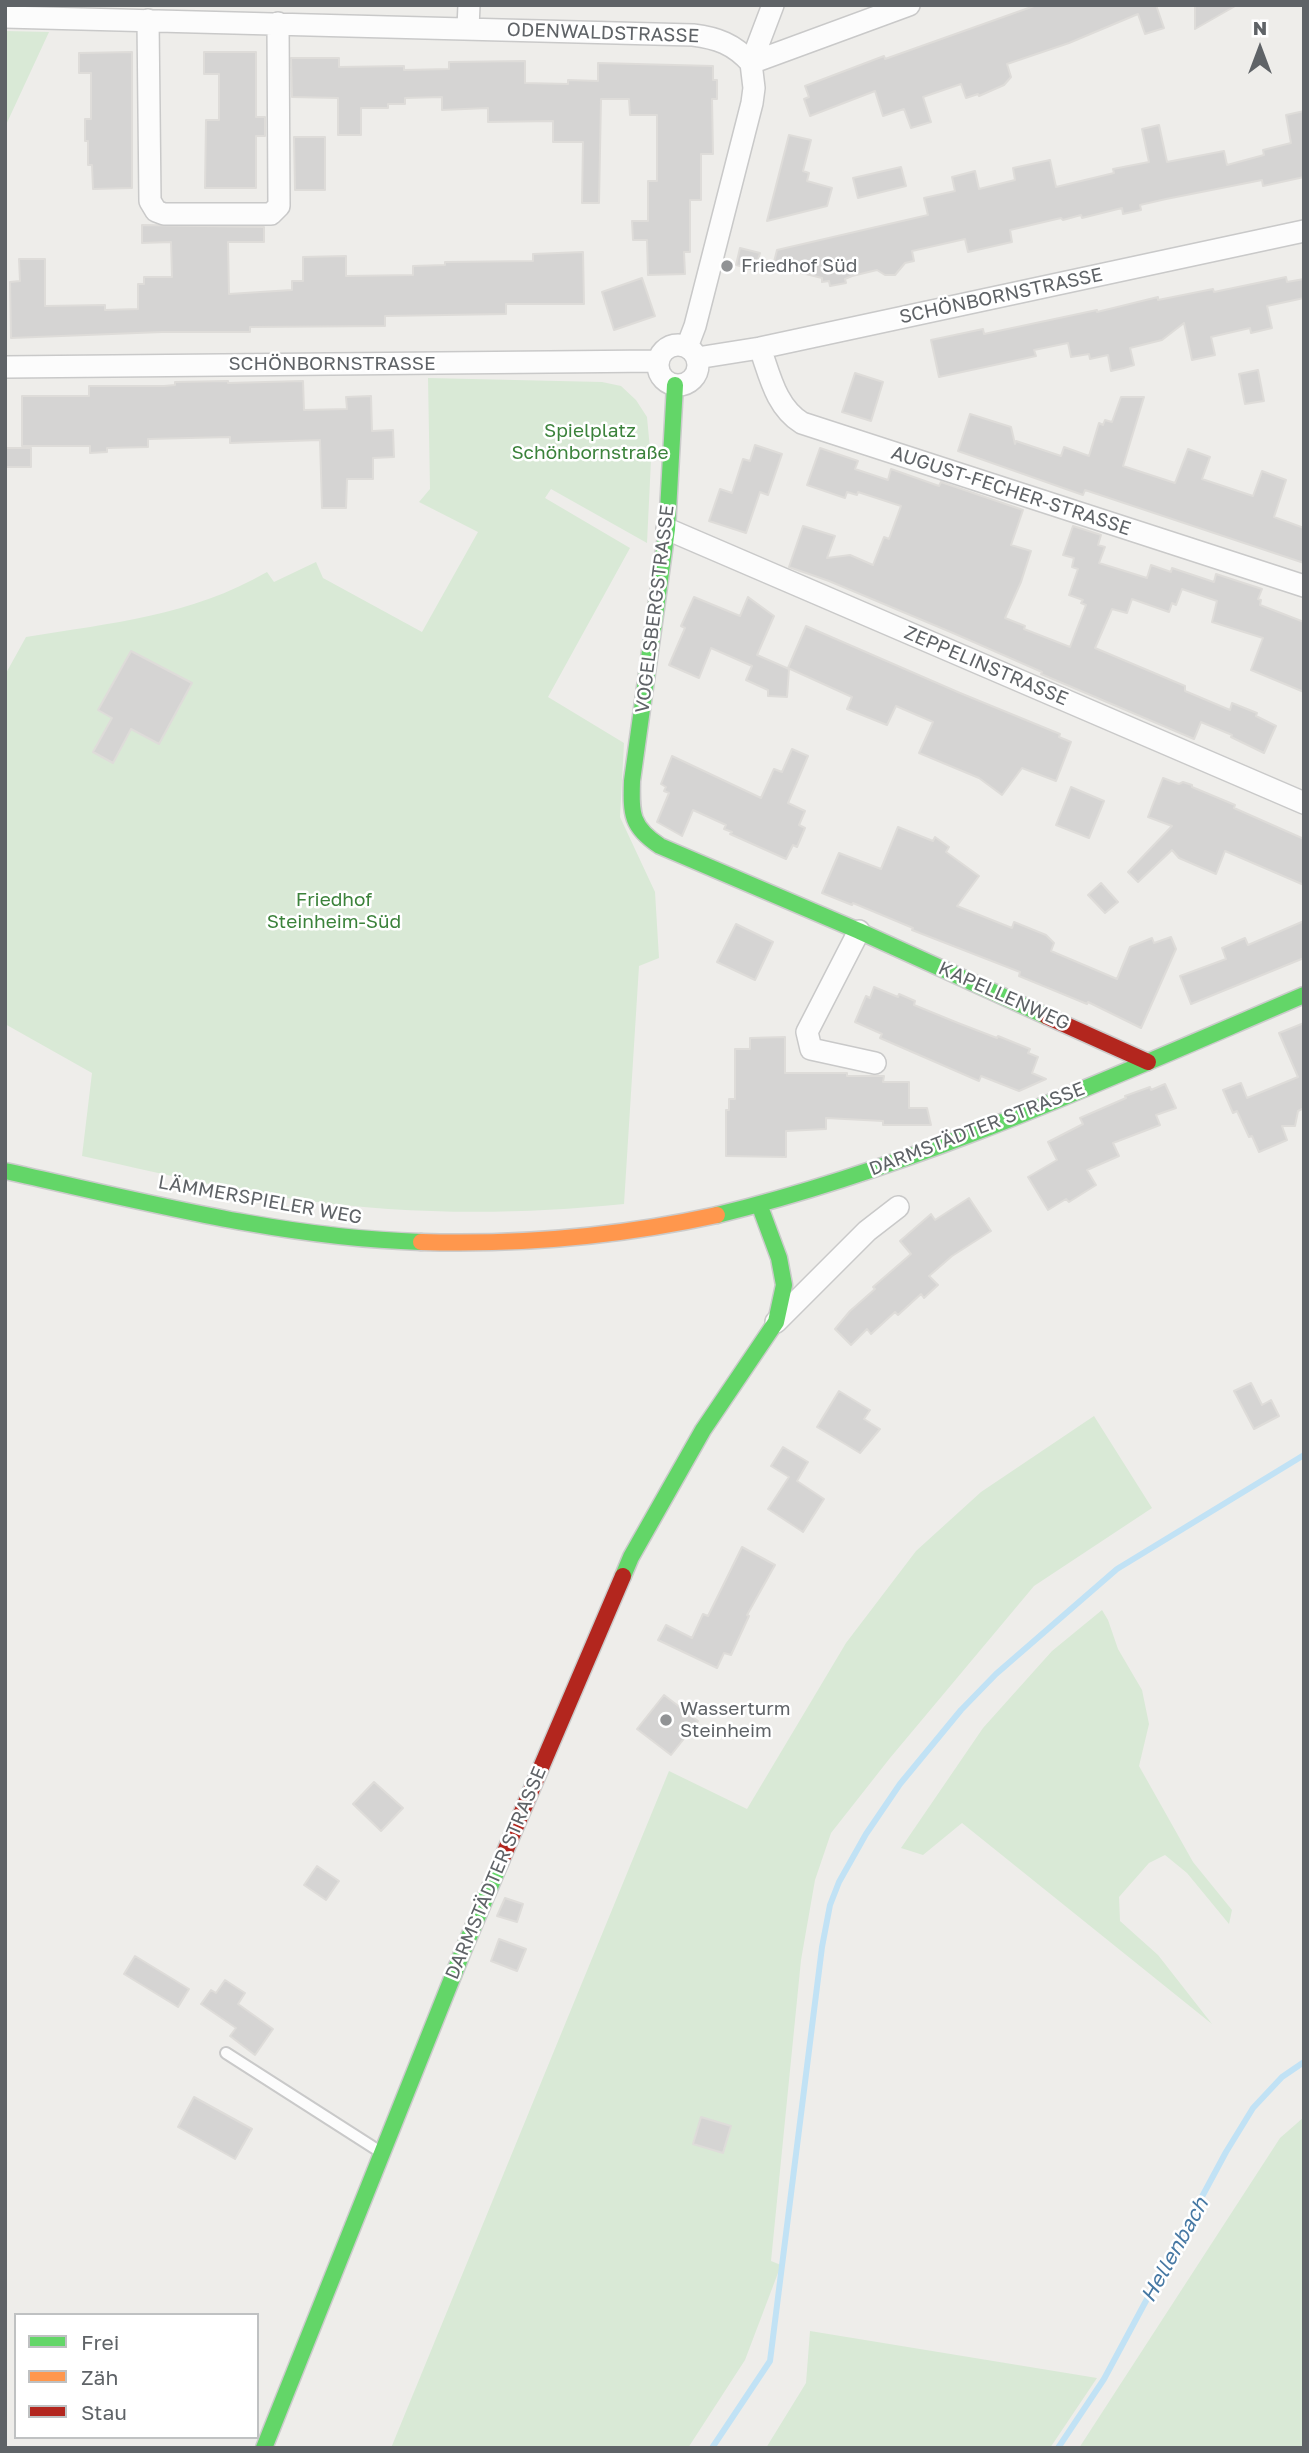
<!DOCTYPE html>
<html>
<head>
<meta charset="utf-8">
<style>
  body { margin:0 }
  #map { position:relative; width:1309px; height:2453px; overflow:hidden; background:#eeedea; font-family:"Golos Text",sans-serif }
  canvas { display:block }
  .frame { position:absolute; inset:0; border:7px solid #5f6367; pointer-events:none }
  .legend { position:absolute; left:14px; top:2313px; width:245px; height:126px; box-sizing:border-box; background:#fff; border:2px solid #bfc1c2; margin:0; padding:9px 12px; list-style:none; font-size:21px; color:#5f6367 }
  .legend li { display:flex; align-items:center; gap:14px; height:35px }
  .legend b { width:35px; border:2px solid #bfc1c2 }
  .north { position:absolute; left:1225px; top:14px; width:70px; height:70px; -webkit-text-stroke:5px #fff; paint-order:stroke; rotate:0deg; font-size:19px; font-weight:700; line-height:28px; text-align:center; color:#5f6367 }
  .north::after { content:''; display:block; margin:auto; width:24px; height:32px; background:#5f6367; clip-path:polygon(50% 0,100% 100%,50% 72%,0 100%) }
</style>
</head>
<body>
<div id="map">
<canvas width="1309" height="2453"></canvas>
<div class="frame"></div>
<ul class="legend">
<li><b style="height:9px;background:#63d668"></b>Frei</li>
<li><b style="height:9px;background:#ff974d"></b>Zäh</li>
<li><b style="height:9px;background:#b3261e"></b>Stau</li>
</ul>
<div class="north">N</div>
</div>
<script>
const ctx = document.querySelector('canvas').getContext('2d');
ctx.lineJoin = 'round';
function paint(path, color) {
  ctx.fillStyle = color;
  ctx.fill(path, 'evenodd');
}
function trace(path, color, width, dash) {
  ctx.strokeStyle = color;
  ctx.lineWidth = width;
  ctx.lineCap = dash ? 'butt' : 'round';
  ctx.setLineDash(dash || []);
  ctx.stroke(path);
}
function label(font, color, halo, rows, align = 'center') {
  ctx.font = font + ' "Golos Text",sans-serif';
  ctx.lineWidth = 5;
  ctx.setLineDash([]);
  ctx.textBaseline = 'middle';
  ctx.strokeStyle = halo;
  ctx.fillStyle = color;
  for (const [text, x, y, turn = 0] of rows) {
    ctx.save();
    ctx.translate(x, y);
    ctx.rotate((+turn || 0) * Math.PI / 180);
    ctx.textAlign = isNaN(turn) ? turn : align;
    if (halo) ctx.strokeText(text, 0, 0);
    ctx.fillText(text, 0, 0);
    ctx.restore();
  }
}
paint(new Path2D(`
  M5 31 49 32 5 127Z
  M428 378 602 382 621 386 636 400 647 417 651 460 647 543 551 489 545 498 630 548 548 697 624 743 620 817 655 892 659 958 639 966 624 1204C515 1215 410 1215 301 1200 227 1190 155 1172 82 1156L92 1073 5 1024V675L26 637C111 623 191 616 267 572L274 582 316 562 323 578 422 632 478 532 419 502 430 489Z
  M1094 1416 1152 1508 1034 1586 890 1758 831 1833 815 1880 801 1960 771 2261 781 2265 745 2360 688 2448H391L669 1771 747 1809 846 1643 916 1551 981 1492Z
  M1102 1610 1108 1620 1118 1649 1142 1690 1149 1724 1139 1766 1193 1862 1232 1910 1229 1924 1187 1873 1165 1855 1149 1863 1119 1897 1120 1921 1158 1955 1212 2024 962 1823 923 1855 901 1848 983 1728 1052 1651Z
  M1304 2117V2448H1079L1280 2138Z
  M810 2331 1097 2378 1050 2448H766L806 2383Z`), '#d9e9d6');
trace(new Path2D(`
  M712 2448 770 2361 822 1947 830 1905 839 1882 866 1834 900 1784 961 1710 996 1674 1117 1569 1304 1455
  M1058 2448 1104 2379 1226 2152 1253 2108 1282 2077 1304 2062`), '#c1e2f5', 6);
const building = new Path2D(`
  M1037 5H1156L1164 28 1145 34 1138 14 1069 43 1007 64 1011 77 1004 85 979 96 978 94 966 98 961 84 923 97 931 122 911 128 904 109 883 116 875 91 810 116 804 99 809 97 805 86 884 56 885 59Z
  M1195 5H1237L1195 29Z
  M132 52V188L93 189 92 165H88V141H85V119H91V73H79V53Z
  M204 52H256V117H265V136H256V188H205L206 120H219V74H204Z
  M291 58H339V67L404 66V70L449 69V62L525 61V83L568 84V80L598 81V63L713 66V80H717V99H712L713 154H701V200H690V252H684L685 274 648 275 647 240H633L632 221H648V181H657V115H630L629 99H601L599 203H582L583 142H553V121L488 122V108L442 110V97L405 98V104H388V108H361V135H338V98L292 97Z
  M1304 111V177L1263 186 1262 180 1166 199 1140 205 1141 210 1123 214 1122 208 1082 218 1081 215 1063 220 1061 218 1010 230 1012 242 968 252 965 239 912 251 914 261 905 263 895 275H885L877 270 852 276 845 279 846 283 830 286 829 281 822 282V278L773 266 777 250 928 215 924 198 955 191 952 177 975 171 979 189 1015 180 1013 168 1050 160 1056 187 1114 173 1113 169 1149 162 1142 129 1159 125 1167 162 1224 151 1227 165 1264 155 1263 150 1291 143 1286 115Z
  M789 135 811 140 803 171 809 173 807 181 832 188 827 206 767 221Z
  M294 137H325V190H295Z
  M901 167 906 186 858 198 853 178Z
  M142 225 264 227V242H228L229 294 292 290V281H303V257L346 256V276L413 275V266L445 265V262L533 261V254L583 252 584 304H506V314L385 316V326L250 327V332H162L11 338 10 282 20 281 19 259H45V306L105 305V310L138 309V284H144V277H172L171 242 142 243Z
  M740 248 760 253 755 270 736 265Z
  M1286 277 1287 282 1304 279V298L1267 306 1272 328 1251 333 1250 328 1211 337 1215 355 1192 360 1184 323 1162 340 1130 348 1134 365 1124 368 1111 371 1108 355 1090 359 1089 354 1071 357 1068 343 1034 350 1036 356 939 377 931 340 983 329 984 334 1097 310V312L1158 297V300L1213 289 1214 292Z
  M642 278 655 316 614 330 602 292Z
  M1258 370 1264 401 1245 404 1239 374Z
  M855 373 883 382 871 421 842 412Z
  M228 381V383L303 381 304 410 347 409 346 397 371 396 372 431 393 430 394 457 373 458V479H347L346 508H322L320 440 230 443V437L148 439V447L107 448V452L90 453V446H22V396H89V386H164L175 385V382Z
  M1121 397H1144L1123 466 1175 483 1188 449 1210 457 1202 479 1253 496 1262 471 1286 480 1274 517 1304 528V563L1085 490 1083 495 958 451 970 414 1011 427 1015 444 1016 441 1061 456 1064 447 1089 456 1099 423 1103 425 1105 420 1112 422Z
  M755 445 782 454 768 495 760 492 746 533 709 521 720 489 732 493 743 459 750 461Z
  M5 448H31V467H5Z
  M820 448 858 461 855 469 888 480 891 469 939 486 941 482 1023 510 1011 545 1031 551 1021 582 1005 618 1025 626 1024 629 1070 647 1086 605 1081 603 1083 600 1069 595 1078 569 1072 567 1074 558 1063 555 1073 526 1101 535 1098 545 1105 547 1099 563 1147 578 1151 565 1171 572 1172 568 1214 582 1216 574 1262 589 1258 599 1261 600 1260 605 1304 622V692L1251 670 1263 638 1212 622 1217 601 1182 589 1176 605 1172 603 1169 612 1132 599 1127 613 1112 609 1095 648 1185 686V691L1230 710 1232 703 1257 713 1256 716 1276 726 1264 753 1231 737 1232 735 1201 722 1194 739 1041 674 1042 672 953 633 829 581 789 567 803 526 835 536 827 558 850 555 873 565 884 537 889 539 901 506 858 492 857 495 847 492 845 498 807 485Z
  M694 597 740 616 748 597 774 616 757 655 789 669 787 697 768 696V690L746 680 752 666 711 648 699 678 669 665 685 628 681 626Z
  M806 626 960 693 1060 734 1059 737 1071 742 1056 781 1022 768 1002 795 979 778 919 753 933 722 896 706 887 725 847 709 852 697 788 668Z
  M131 651 192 683 159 744 131 729 113 763 93 752 112 718 98 710Z
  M792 749 808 756 788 803 805 811 799 825 805 828 797 847 793 845 786 859 730 834 732 832 724 829 726 825 693 810 682 836 657 822 669 793 664 791 666 787 661 784 672 756 761 798 774 769 782 772Z
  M1163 778 1179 784 1183 782 1192 785V787L1235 805 1234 808 1304 839V885L1225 851 1216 874 1179 858 1172 850 1138 882 1128 872 1172 826 1148 817Z
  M1071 787 1104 801 1089 838 1056 825Z
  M898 827 933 841 935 837 949 847 946 852 979 876 957 906 1012 928 1014 922 1046 935 1054 943 1051 951 1117 979 1130 947 1152 938 1154 943 1171 937 1176 949 1141 1028 1088 1002 1087 1004 1019 976 1020 972 912 930 913 928 853 903 852 905 822 893 839 853 881 869Z
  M1101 883 1118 902 1105 913 1088 895Z
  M1304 921V958L1191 1004 1180 976 1226 959 1222 948 1245 938 1248 945Z
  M736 924 773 942 755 980 717 962Z
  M874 987 898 997 899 994 915 1001 914 1005 958 1023 997 1038 998 1036 1030 1049 1028 1053 1038 1057 1032 1073 1046 1079 1019 1091 981 1076 979 1081 880 1038 882 1034 855 1022 866 996 870 998Z
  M1304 1023V1108L1298 1111 1295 1126H1282L1287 1140 1259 1152 1252 1136 1249 1137 1237 1111 1233 1113 1223 1090 1241 1083 1247 1098 1298 1077 1279 1033Z
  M785 1037V1073H847V1076H884L883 1082H909V1108H927L931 1125H883V1121L826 1118V1129L786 1131V1157L726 1156V1110H729V1099H735V1049H750V1038Z
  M1165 1084 1176 1108 1156 1115 1160 1125 1113 1143 1119 1156 1087 1170 1096 1185 1069 1202 1066 1199 1048 1210 1028 1177 1057 1160 1048 1142 1083 1124 1080 1118 1126 1098 1125 1096 1150 1087 1151 1090Z
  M969 1198 991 1231 952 1256 929 1276 938 1285 924 1298 921 1294 898 1315 895 1312 871 1334 867 1329 851 1345 835 1329 850 1311 875 1289 873 1287 911 1254 900 1241 931 1214 935 1220Z
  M1251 1383 1262 1405 1271 1400 1279 1416 1254 1429 1234 1391Z
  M839 1391 870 1410 864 1419 880 1429 860 1453 817 1427Z
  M783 1447 808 1462 797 1481 824 1499 803 1532 768 1509 789 1477 771 1466Z
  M742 1547 775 1565 747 1615 749 1616 731 1655 724 1653 717 1668 658 1640 666 1625 692 1638 703 1614 708 1616Z
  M664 1695 698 1721 671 1755 637 1729Z
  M374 1782 403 1808 381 1831 353 1804Z
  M317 1866 339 1881 326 1900 304 1885Z
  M505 1898 523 1904 517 1922 497 1916Z
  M499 1939 526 1949 517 1971 491 1961Z
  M135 1956 189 1989 178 2007 124 1974Z
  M225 1980 245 1993 238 2004 273 2029 255 2055 230 2036 236 2028 201 2004 211 1990 216 1993Z
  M194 2097 252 2129 235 2159 178 2127Z
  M701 2117 731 2126 723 2153 693 2144Z`);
paint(building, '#d5d4d3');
trace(building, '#dedcd9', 2);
const lane = new Path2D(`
  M226 2053 379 2151`);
const street = new Path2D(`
  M5 17 693 35C717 38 734 44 751 63
  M148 20 150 201 156 211 164 214H271L279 206 278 23
  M468 28 469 5
  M751 63 909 5
  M658 365a20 20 0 1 1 40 0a20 20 0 1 1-40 0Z
  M687 347 695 326 752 103 754 88 751 63 773 5
  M760 348C770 376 776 407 802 423L1304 586
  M697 358 760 348 1304 231
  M5 367 658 361
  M667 529 1304 803
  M859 931 807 1032 811 1049 875 1063
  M776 1322 867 1231 898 1207`);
const fast = new Path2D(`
  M675 385 667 529 632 781C631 814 631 827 660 846L859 931 1046 1016
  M5 1171C142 1201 280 1238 421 1242
  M717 1215C921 1165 1112 1077 1304 995
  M623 1576 631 1557 703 1430 776 1322 784 1285 779 1258 759 1204
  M264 2448 463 1951 501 1861`);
const slow = new Path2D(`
  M421 1242C520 1245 621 1236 717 1215`);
const jam = new Path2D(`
  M1046 1016 1148 1062
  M501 1861 623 1576`);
trace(lane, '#c9c9c9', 14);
trace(street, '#c9c9c9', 24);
trace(fast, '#cbcbcb', 19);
trace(slow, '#cbcbcb', 19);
trace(jam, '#cbcbcb', 19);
trace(lane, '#fcfcfc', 10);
trace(street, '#fcfcfc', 21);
trace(fast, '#63d668', 16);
trace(slow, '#ff974d', 16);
trace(jam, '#b3261e', 16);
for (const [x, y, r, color] of [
  [727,266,7,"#919395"],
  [666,1720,7,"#919395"]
]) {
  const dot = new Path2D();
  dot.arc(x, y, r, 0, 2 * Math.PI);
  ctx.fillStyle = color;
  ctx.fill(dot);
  trace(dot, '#fff', 2.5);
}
label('19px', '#5f6367', '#fff', [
  ["ODENWALDSTRASSE",603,33,2],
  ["SCHÖNBORNSTRASSE",1001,296,-12],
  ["SCHÖNBORNSTRASSE",332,364],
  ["AUGUST-FECHER-STRASSE",1011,491,18],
  ["VOGELSBERGSTRASSE",655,609,-83],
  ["ZEPPELINSTRASSE",986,666,23],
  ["KAPELLENWEG",1004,996,24],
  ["DARMSTÄDTER STRASSE",977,1129,-21],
  ["LÄMMERSPIELER WEG",260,1200,10],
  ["DARMSTÄDTER STRASSE",496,1873,-67]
]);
label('19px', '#5f6367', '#fff', [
  ["Friedhof Süd",741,266],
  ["Wasserturm",680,1709],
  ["Steinheim",680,1731]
], 'left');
label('19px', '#3b823b', '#fff', [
  ["Spielplatz",590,431],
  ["Schönbornstraße",590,453],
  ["Friedhof",334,900],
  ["Steinheim-Süd",334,922]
]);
label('italic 21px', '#4779a4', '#fff', [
  ["Hellenbach",1175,2250,-61]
]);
</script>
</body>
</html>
